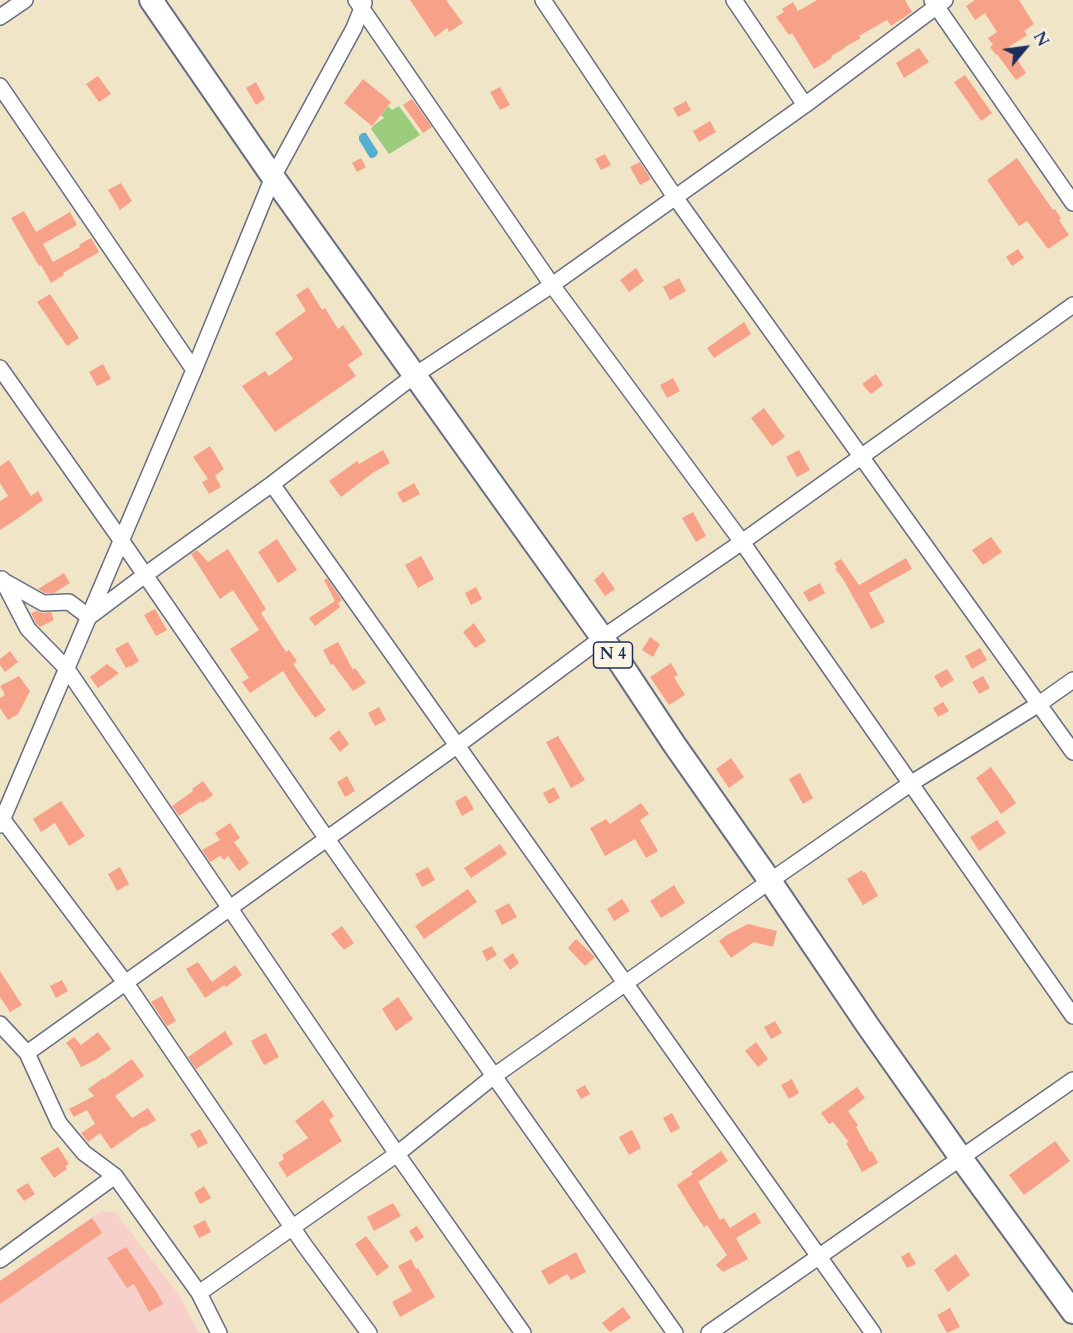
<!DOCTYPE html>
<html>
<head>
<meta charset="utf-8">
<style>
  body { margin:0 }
  #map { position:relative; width:1073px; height:1333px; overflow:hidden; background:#f1e5c8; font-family:Cardo,serif }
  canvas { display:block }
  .north { position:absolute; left:995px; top:18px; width:60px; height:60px; -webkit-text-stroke:4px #fcf5e5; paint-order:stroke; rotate:61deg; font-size:16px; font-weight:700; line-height:24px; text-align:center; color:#1b2f5e }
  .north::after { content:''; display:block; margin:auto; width:21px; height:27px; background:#1b2f5e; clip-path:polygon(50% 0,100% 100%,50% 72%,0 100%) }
</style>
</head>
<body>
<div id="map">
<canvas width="1073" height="1333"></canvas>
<div class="north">N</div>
</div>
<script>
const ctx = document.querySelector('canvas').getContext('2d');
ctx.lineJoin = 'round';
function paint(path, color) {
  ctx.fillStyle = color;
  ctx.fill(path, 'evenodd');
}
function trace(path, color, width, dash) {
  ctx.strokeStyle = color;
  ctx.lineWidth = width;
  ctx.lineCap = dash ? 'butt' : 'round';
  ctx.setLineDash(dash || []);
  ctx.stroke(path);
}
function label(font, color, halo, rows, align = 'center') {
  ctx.font = font + ' Cardo,serif';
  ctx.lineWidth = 5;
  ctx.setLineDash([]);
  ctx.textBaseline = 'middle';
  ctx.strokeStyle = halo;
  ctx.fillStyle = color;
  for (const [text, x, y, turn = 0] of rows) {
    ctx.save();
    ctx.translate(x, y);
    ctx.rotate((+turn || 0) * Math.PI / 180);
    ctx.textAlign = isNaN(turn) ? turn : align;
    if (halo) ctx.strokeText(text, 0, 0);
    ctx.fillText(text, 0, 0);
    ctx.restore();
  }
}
paint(new Path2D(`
  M101 1211 115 1212 179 1295 199 1333H0V1280Z`), '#f7d0ca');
paint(new Path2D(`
  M388 106 392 110 399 106 420 135 389 154 371 129 374 125 384 118 381 115Z`), '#9bcc7b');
paint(new Path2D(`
  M362 133H366L378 152C377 156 375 158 370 158L359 140V136Z`), '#56aed3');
paint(new Path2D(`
  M410 0H446L463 23 449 32 447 28 435 37Z
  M817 0H905L912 12 891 26 887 20 859 36 861 38 845 47V48L831 56 832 58 814 69 792 33 789 35 776 17 784 12 782 9 793 2 798 11Z
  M975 0H1019L1034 24 1024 31 1027 35 1009 47 1026 73 1016 80 997 54 996 55 990 47 993 45 988 38 997 32 985 13 975 20 966 6Z
  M919 48 929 62 904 78 896 63Z
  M965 75 992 113 981 121 954 82Z
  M98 76 111 94 99 102 86 84Z
  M363 79 391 102 372 126 344 103Z
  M256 82 265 99 256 105 246 88Z
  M500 87 510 105 500 110 490 92Z
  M412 99 432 127 423 133 403 105Z
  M686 101 691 110 678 117 673 108Z
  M710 121 716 132 699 142 693 131Z
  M605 154 611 165 601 170 595 159Z
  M361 158 366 167 357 172 352 163Z
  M1017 158 1053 210 1055 209 1061 218 1059 220 1069 235 1048 249 1027 221 1019 226 987 180Z
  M640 162 651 179 640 185 630 167Z
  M121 183 132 201 120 210 108 190Z
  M24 211 36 232 70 212 77 225 43 244 53 262 80 247 79 245 91 238 99 252 63 273 64 275 51 283 41 265 39 266 11 218Z
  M1018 249 1024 258 1012 266 1006 257Z
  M636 268 644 281 629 292 620 280Z
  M679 278 686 291 670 300 663 287Z
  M308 287 322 310 325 308 338 329 343 325 363 354 348 365 356 376 275 432 242 386 265 371 269 376 293 359 275 333 306 311 296 295Z
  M50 294 79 338 67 346 37 302Z
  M744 322 751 334 714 358 707 348Z
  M103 364 111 379 97 386 89 372Z
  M876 374 883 385 871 394 862 384Z
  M673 378 680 391 667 398 660 385Z
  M764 408 785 437 772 446 751 418Z
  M210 446 224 469 215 476 221 487 209 494 202 482 208 479 193 457Z
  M383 450 390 463 374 472 341 497 329 481 357 461 359 464Z
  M799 450 810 470 797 477 786 457Z
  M9 460 31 496 38 491 43 500 17 519 0 530V501L8 496 0 483V466Z
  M414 483 420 494 403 503 397 493Z
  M693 512 706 536 696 542 682 518Z
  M991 537 1002 552 983 565 972 550Z
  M277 539 297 570 278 583 258 552Z
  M228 549 266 609 261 613 286 652 289 650 297 661 293 664 326 710 315 718 297 693 283 671 250 693 242 682 249 678 230 649 259 630 233 590 220 599 191 554 197 550 208 562Z
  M421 556 434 579 418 588 405 565Z
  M906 558 912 569 869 593 885 622 871 629 843 579 835 569 837 568 834 563 841 559 859 585Z
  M603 572 615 589 605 596 594 580Z
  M64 573 70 583 54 593H45L38 589Z
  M327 578 342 600 338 603 340 607 315 626 309 618 335 601 324 580Z
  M820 583 825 593 809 602 803 592Z
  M476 587 482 599 471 605 465 593Z
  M155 609 167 630 156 636 144 615Z
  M37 611 43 613 51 612 54 620 40 627 36 623 31 613Z
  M474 623 486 641 475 648 463 632Z
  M650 637 660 644 653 657 642 650Z
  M128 642 139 661 130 667 129 666 126 668 115 649Z
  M338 642 353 670 355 668 366 683 353 691 333 664 331 665 323 650Z
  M980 648 987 660 972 669 965 656Z
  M10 651 18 662 5 672 0 665V659Z
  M671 663 678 675 674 677 685 695 669 705 650 677Z
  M107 664 119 673 98 688 90 677Z
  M947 669 954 680 941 688 934 676Z
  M19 676 30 691 18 714 8 720 0 708V698L5 695 0 686Z
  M983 676 990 688 979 694 972 682Z
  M943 702 949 711 938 717 933 708Z
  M379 707 386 720 375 726 368 713Z
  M339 730 349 744 340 752 329 738Z
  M558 736 585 780 571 788 546 742Z
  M731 758 744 777 729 788 716 769Z
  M991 767 1016 803 1001 814 976 778Z
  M800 773 813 798 803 804 789 779Z
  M347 776 355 791 345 797 337 782Z
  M203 781 213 795 202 803 201 801 179 816 172 806 193 791 192 789Z
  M554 787 560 798 549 804 543 793Z
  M466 795 474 809 462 816 455 802Z
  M61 801 85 836 69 846 55 823 41 832 33 819Z
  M641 803 649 814 640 820 658 851 646 858 635 839 605 856 590 828 606 819 610 824Z
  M997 820 1006 833 979 851 970 837Z
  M230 823 240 838 234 842 249 863 239 871 228 856 224 860 220 856 210 862 202 850 220 840 215 833Z
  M500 844 507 854 471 878 464 868Z
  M120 867 129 884 117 891 108 874Z
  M428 867 435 880 422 887 415 874Z
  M862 870 863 873 865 872 878 896 863 905 847 879Z
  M674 885 685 903 661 918 650 901Z
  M468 889 477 902 424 939 415 926Z
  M622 899 630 911 614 921 607 909Z
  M509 903 517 917 502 925 495 911Z
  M748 924 777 931 773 947 754 942 731 958 719 941 727 935Z
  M342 926 354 943 344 950 331 934Z
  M576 939 595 957 585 966 568 948Z
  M492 946 497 955 487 961 482 951Z
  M513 953 519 963 510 970 503 960Z
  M198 962 212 982 235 965 242 975 226 987 224 985 205 998 186 969Z
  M0 971 22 1005 10 1012 0 997Z
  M62 980 68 991 56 998 50 986Z
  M162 996 176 1021 167 1026 151 1002Z
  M398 997 413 1019 396 1031 382 1009Z
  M775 1021 782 1033 771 1039 764 1027Z
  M225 1031 233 1044 196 1069 188 1057Z
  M98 1032 111 1049 97 1059 81 1067 72 1050 66 1043 74 1037 81 1045Z
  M266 1033 279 1057 264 1065 251 1041Z
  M756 1042 768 1059 758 1067 745 1051Z
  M132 1059 144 1076 115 1096 132 1118 148 1108 156 1120 145 1127 144 1126 111 1149 100 1133 88 1142 81 1133 95 1124 87 1110 74 1117 69 1109 94 1096 88 1089 103 1078 104 1079Z
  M792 1079 799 1093 789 1099 781 1085Z
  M585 1085 590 1094 581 1099 576 1090Z
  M857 1087 865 1098 848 1111 858 1125 856 1127 870 1152 872 1151 878 1163 862 1172 846 1143 849 1142 833 1122 829 1124 821 1113Z
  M323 1100 334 1116 329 1120 342 1141 287 1177 278 1163 284 1159 282 1155 308 1138 295 1121Z
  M672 1113 680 1128 671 1133 663 1118Z
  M200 1129 208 1143 198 1148 190 1134Z
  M632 1130 641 1148 629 1155 619 1137Z
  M1055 1141 1070 1161 1024 1195 1009 1175Z
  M58 1147 69 1164 65 1166 67 1169 54 1178 40 1158Z
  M721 1151 728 1161 698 1182 696 1178 720 1220 724 1218 730 1228 755 1212 761 1223 736 1238 748 1259 723 1272 716 1265 727 1255 707 1225 704 1227 693 1211 677 1185 693 1174 691 1172Z
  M28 1183 35 1194 24 1201 16 1190Z
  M204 1186 211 1198 200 1204 194 1193Z
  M393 1203 401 1216 374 1231 367 1217Z
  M92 1218 102 1233 0 1304V1281Z
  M205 1220 211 1232 199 1238 193 1226Z
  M417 1226 424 1237 416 1242 409 1231Z
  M366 1236 389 1267 377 1276 355 1244Z
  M126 1247 156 1291 163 1304 149 1312 134 1284 127 1288 107 1258Z
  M576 1252 586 1272 571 1280 567 1274 549 1285 541 1271Z
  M909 1252 916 1264 907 1268 901 1257Z
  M956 1254 970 1275 948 1292 934 1270Z
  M411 1259 416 1269 418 1268 435 1297 400 1317 392 1302 412 1291 398 1266Z
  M623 1307 631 1318 610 1332 602 1323Z
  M950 1308 960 1327 947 1333 937 1315Z`), '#f8a189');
const minor = new Path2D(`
  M356 0 552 285 742 542 1073 1016
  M543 0 675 197 1073 752
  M734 0 805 105
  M932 0 1073 203
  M0 17 25 0
  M0 86 194 370
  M0 368 121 540 327 839 675 1333
  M272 484 873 1333
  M2 579 28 629 67 669 397 1154 523 1333
  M0 581 2 580 43 603 69 602 89 617 145 575 272 484 415 375 552 285 805 105 945 0
  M0 816 130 989 305 1246 369 1333
  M0 825 194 370 273 177 354 28 364 3
  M0 1024 27 1053 59 1123 84 1153 115 1176 199 1293 219 1333
  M27 1053 458 745 602 638 742 542 1073 305
  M0 1260 115 1176
  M199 1293 397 1154 494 1076 770 881 910 784 1039 704 1073 680
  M709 1333 1073 1080`);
const highway = new Path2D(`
  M151 0 273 177 621 664 674 744 770 881 868 1026 961 1158 1073 1312`);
trace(minor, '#666f83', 18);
trace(highway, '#666f83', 26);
trace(minor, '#fff', 15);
trace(highway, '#fff', 22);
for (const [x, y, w] of [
  [613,655,39]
]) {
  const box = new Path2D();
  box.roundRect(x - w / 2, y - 13, w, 26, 4.5);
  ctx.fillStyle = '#fcf5e5';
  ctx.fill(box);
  trace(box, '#1b2f5e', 1.5);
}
label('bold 16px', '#1b2f5e', null, [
  ["N 4",613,655]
]);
</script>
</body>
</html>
